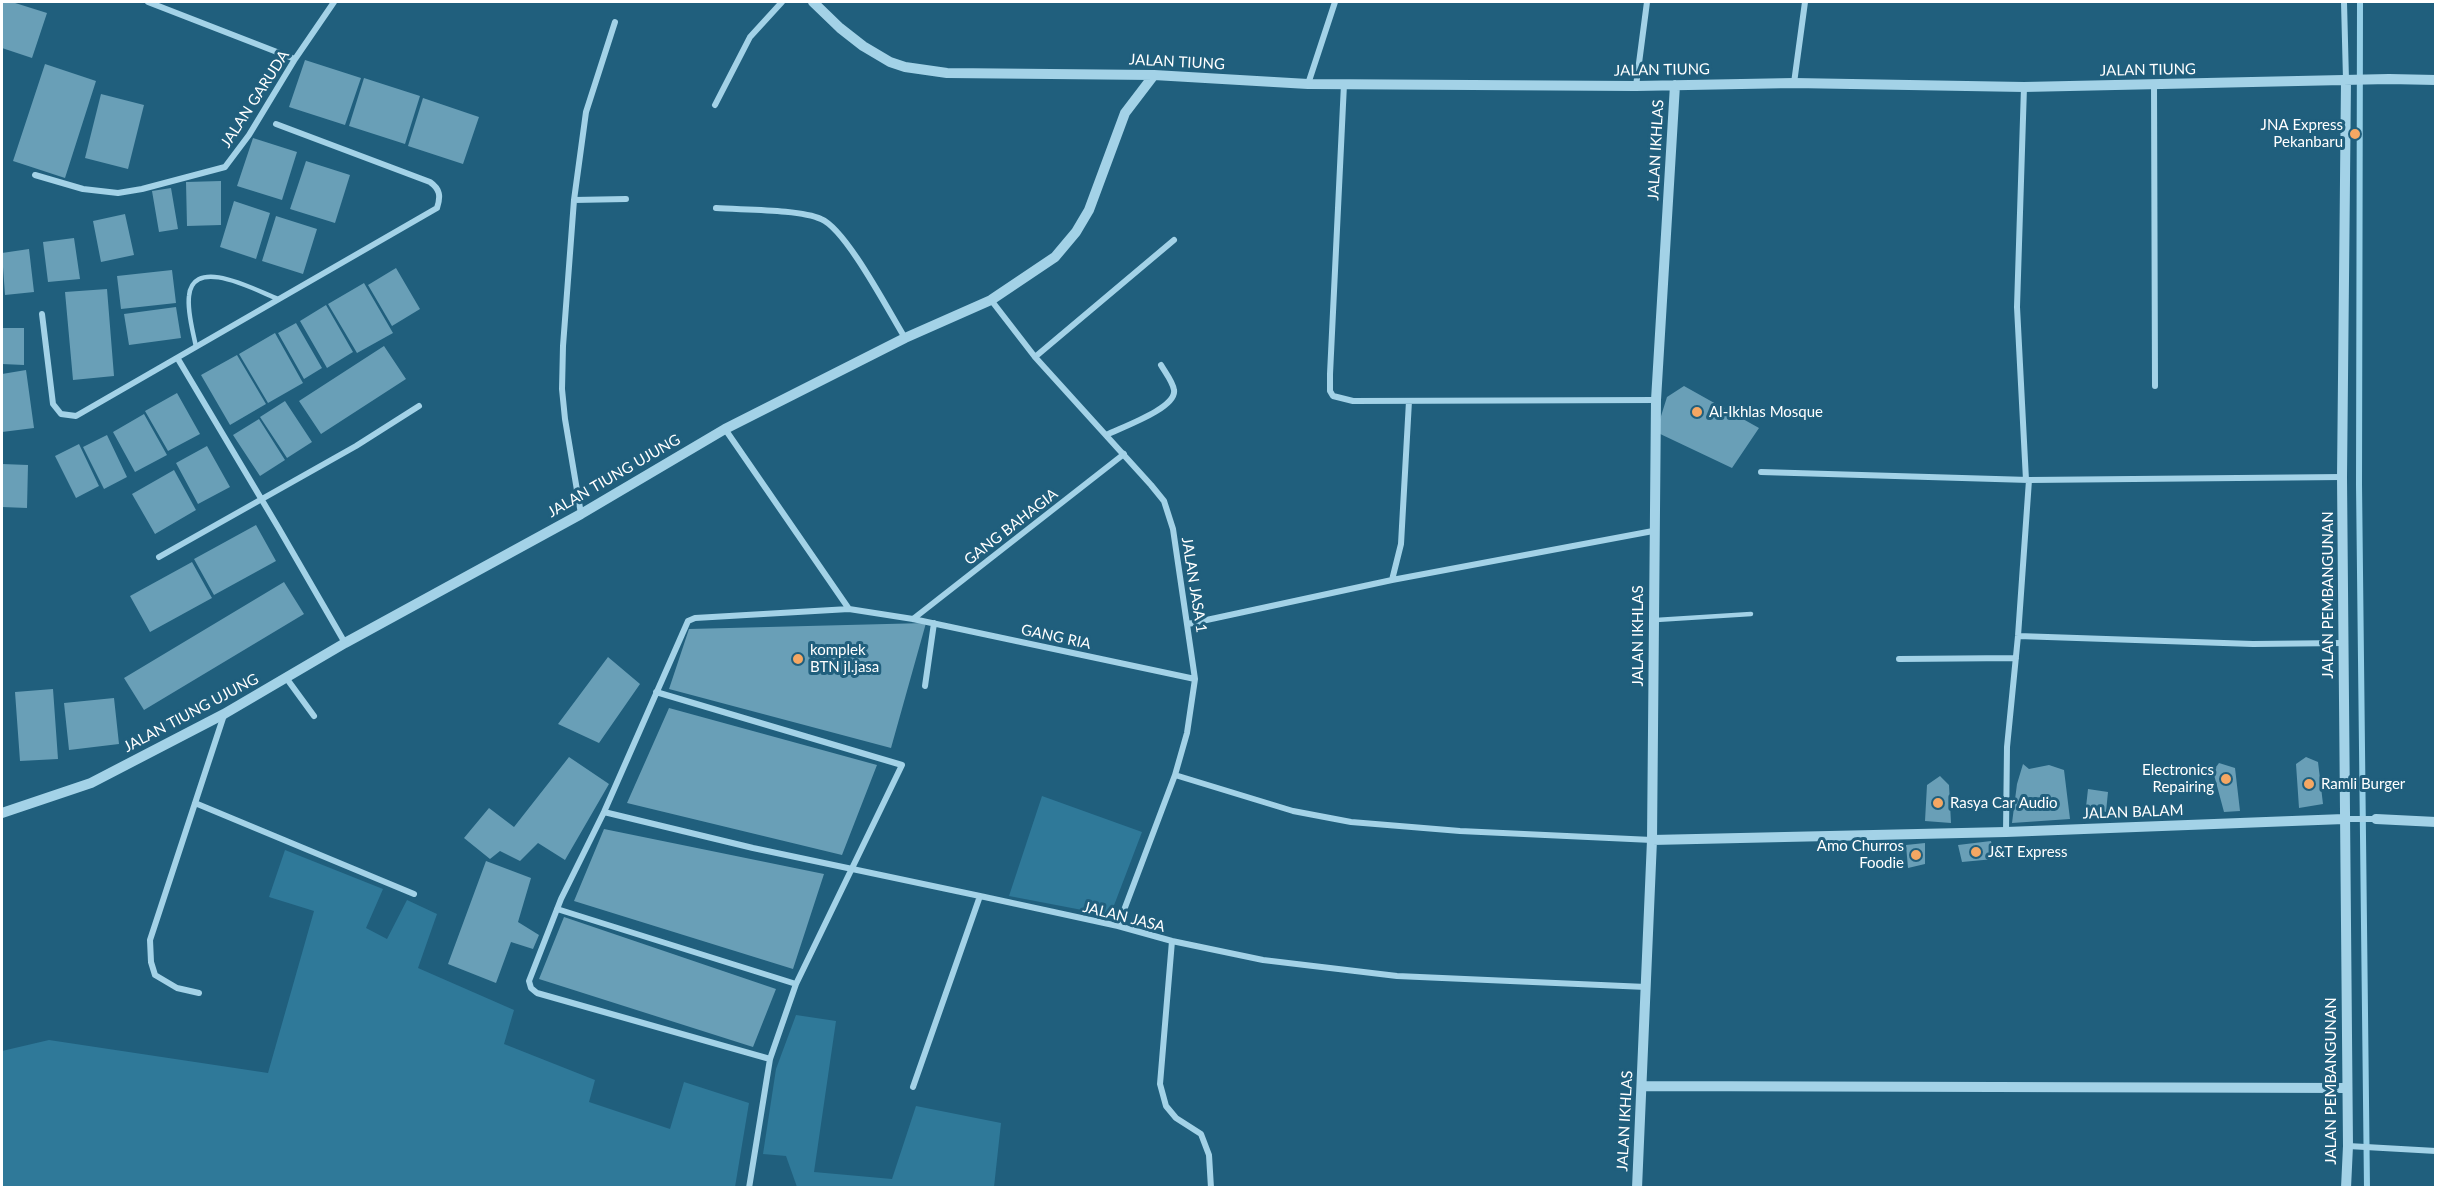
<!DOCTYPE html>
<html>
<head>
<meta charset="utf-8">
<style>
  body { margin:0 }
  #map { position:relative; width:2437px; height:1189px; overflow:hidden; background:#205f7d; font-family:Lato,sans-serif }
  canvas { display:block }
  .frame { position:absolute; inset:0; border:3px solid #fff; pointer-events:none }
</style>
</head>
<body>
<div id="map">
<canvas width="2437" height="1189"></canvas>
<div class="frame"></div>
</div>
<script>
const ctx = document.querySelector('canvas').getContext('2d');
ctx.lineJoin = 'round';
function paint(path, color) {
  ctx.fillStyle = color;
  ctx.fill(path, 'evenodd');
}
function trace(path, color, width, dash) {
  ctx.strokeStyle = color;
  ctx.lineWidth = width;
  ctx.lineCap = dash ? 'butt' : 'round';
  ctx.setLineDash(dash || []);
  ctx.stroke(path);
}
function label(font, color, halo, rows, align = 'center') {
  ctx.font = font + ' Lato,sans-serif';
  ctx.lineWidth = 6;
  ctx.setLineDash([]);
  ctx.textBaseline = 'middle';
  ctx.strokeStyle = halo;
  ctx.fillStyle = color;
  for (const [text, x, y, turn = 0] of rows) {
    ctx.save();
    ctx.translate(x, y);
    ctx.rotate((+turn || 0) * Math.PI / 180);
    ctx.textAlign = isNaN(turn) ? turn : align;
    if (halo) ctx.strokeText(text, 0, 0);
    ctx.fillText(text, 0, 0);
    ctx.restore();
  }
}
paint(new Path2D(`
  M1042 796 1142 832 1113 908 1103 914 1009 896Z
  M285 850 383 889 366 928 387 939 407 900 437 914 418 968 514 1010 504 1044 595 1080 589 1102 670 1129 684 1082 749 1103 735 1187H2V1051L49 1040 268 1073 314 911 269 897Z
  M796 1015 836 1021 814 1172 892 1179 916 1106 1001 1123 994 1187H797L786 1156 763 1154 776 1069Z`), '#2f7999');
trace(new Path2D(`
  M2360 2 2359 484 2367 1188`), '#96d0e8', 6);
paint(new Path2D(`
  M2 2H12L47 13 32 58 2 48Z
  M305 60 361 78 345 125 289 107Z
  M45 64 96 81 65 178 13 161Z
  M364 78 420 96 405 144 349 126Z
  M101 94 144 105 128 169 85 158Z
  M423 98 479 117 463 164 408 146Z
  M253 138 297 152 282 200 237 186Z
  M306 161 350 175 335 223 290 209Z
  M221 181V225L187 226 186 182Z
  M171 188 178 229 159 232 152 191Z
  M234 201 270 213 256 259 220 247Z
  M125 214 134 255 101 262 93 221Z
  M276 216 317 229 303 274 262 261Z
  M74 238 80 279 48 282 43 242Z
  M29 249 34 292 5 295 2 253Z
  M396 268 420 309 392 326 368 285Z
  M172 270 176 303 121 309 117 276Z
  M364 283 393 333 357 353 328 304Z
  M107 289 114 376 73 380 65 292Z
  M326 305 353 352 327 368 300 321Z
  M176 307 181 338 129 345 124 314Z
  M296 323 322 368 304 379 278 333Z
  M2 328H24V365L2 364Z
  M275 333 303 383 268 403 239 354Z
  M384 346 406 379 321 434 299 401Z
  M237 355 266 404 230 425 201 375Z
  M26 370 34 428 2 432V374Z
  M1684 386 1759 428 1732 468 1656 432 1667 397Z
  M177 393 200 434 168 451 145 411Z
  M285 401 312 442 287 458 260 417Z
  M144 414 167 455 135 472 113 432Z
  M259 419 285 460 260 476 233 435Z
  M107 435 127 477 104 489 83 447Z
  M79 444 99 486 76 498 55 456Z
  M207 446 230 487 198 504 176 463Z
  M2 464 28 465 27 508 2 507Z
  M174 470 196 510 155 534 132 494Z
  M256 525 276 561 214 595 194 559Z
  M192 562 212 598 150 632 130 596Z
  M284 582 304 614 144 710 124 678Z
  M926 623 891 748 669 689 689 629Z
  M608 657 640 684 599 743 558 724Z
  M53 689 58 759 20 761 15 692Z
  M114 698 119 744 69 750 64 703Z
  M669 708 877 765 842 855 627 803Z
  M569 757 609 784 565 860 538 843 520 861 500 851 490 859 464 838 489 808 514 827Z
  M2306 757 2318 762 2323 804 2299 808 2296 764Z
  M2219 763 2235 768 2240 811 2224 812 2213 771Z
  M2023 764 2029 769 2049 765 2064 770 2070 819 2012 823 2017 784Z
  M1940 776 1949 785 1951 823 1925 821 1927 785Z
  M2088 789 2108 792 2106 812 2086 807Z
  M604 829 824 874 793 969 574 901Z
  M1991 841 1994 859 1962 862 1958 845Z
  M1925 843V864L1908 868 1906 845Z
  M486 861 531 878 518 922 539 935 533 949 511 942 496 983 448 964Z
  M564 917 776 989 753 1047 539 979Z`), '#699fb7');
trace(new Path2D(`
  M196 347C193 331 187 312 189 296 193 255 257 291 278 299
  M1656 620 1751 614`), '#a3d2e7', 4.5);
trace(new Path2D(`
  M148 2 295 59
  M2344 2 2346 80
  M1794 83 1805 2
  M1308 84 1335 2
  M1344 84 1330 374V391L1333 396 1353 401 1656 400
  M2154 84 2155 386
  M1636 86 1647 2
  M2024 87 2017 307 2026 480
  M715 105 750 37 782 2
  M35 175 83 189 118 193 142 189 225 167 249 135 295 59 334 2
  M574 200 626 199
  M716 208C742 210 800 209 821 219 846 229 889 312 905 338
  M991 300 1035 357 1151 485 1164 501 1173 529 1195 679 1187 733 1175 775 1118 926
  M42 314 53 404 61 414 76 416 437 208C441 196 440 189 430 182L276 124
  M1035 357 1174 240
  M178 359 278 527 345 643
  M725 429 849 609
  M1106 435C1122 427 1177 408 1174 390 1173 382 1165 372 1161 365
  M1761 472 2029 480 2342 477
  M581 514 565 419 562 389 563 346 574 200 586 112 615 22
  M159 557 356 446 419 406
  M1392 580 1401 544 1409 401
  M913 619 1124 454
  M1188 624 1392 580 1653 531
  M2018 636 2253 644 2344 643
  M1899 659 2016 658
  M287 679 314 716
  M925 686 934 623
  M656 692 902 765 796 984 770 1059 749 1188
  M1175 775 1293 811 1351 822 1460 831 1652 840
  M195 803 414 894
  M604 812 753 848 980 896 1118 926 1172 941 1263 960 1397 976 1646 987
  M2344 819H2376
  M2006 832 2007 747 2018 636 2029 480
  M557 909 796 984
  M1172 941 1160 1084 1166 1106 1176 1118 1201 1134 1209 1155 1211 1188
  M199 993 177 988 155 975 151 962 150 940 224 715
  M770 1059 537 993 531 988 529 981 561 899 604 812 688 621 695 618 849 609 913 619 1195 679
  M913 1087 980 896
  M2348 1146 2436 1151`), '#a3d2e7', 6);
trace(new Path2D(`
  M813 2 840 28 863 46 890 62 905 67 947 73 1154 75 1308 84 1636 86 1794 83 2024 87 2389 79 2436 80
  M2346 81 2342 477 2348 1146 2346 1188
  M2 813 91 783 224 714 345 643 581 514 725 429 905 338 991 300 1055 257 1076 232 1089 210 1125 113 1154 75
  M2376 819 2436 822
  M1652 840 2006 832 2344 819
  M1642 1086 2347 1088
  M1637 1188 1652 840 1656 400 1675 85`), '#a3d2e7', 10);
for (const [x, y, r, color] of [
  [2355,134,6,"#f5a763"],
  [1697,412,6,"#f5a763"],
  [798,659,6,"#f5a763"],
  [2226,779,6,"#f5a763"],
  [2309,784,6,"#f5a763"],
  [1938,803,6,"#f5a763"],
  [1976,852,6,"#f5a763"],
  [1916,855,6,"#f5a763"]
]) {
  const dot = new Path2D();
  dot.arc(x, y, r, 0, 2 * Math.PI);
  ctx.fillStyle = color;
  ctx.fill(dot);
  trace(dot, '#205f7d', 2);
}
label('15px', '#fff', '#205f7d', [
  ["JALAN TIUNG",1177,62,3],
  ["JALAN TIUNG",1662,70,-1],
  ["JALAN TIUNG",2148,70,-1],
  ["JALAN GARUDA",255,99,-57],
  ["JALAN IKHLAS",1656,150,-87],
  ["JALAN TIUNG UJUNG",614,476,-30],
  ["GANG BAHAGIA",1011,527,-38],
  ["JALAN JASA 1",1194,585,81],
  ["JALAN PEMBANGUNAN",2328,595,-90],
  ["JALAN IKHLAS",1638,636,-90],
  ["GANG RIA",1056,637,12],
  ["JALAN TIUNG UJUNG",191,713,-28],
  ["JALAN BALAM",2133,812,-2],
  ["JALAN JASA",1124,917,14],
  ["JALAN PEMBANGUNAN",2331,1081,-90],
  ["JALAN IKHLAS",1625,1121,-87]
]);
label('15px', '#fff', '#205f7d', [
  ["JNA Express",2343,125,"right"],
  ["Pekanbaru",2343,142,"right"],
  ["Al-Ikhlas Mosque",1709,412],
  ["komplek",810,650],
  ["BTN jl.jasa",810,667],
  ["Electronics",2214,770,"right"],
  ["Repairing",2214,787,"right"],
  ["Ramli Burger",2321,784],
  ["Rasya Car Audio",1950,803],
  ["Amo Churros",1904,846,"right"],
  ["Foodie",1904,863,"right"],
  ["J&T Express",1988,852]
], 'left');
</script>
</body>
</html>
